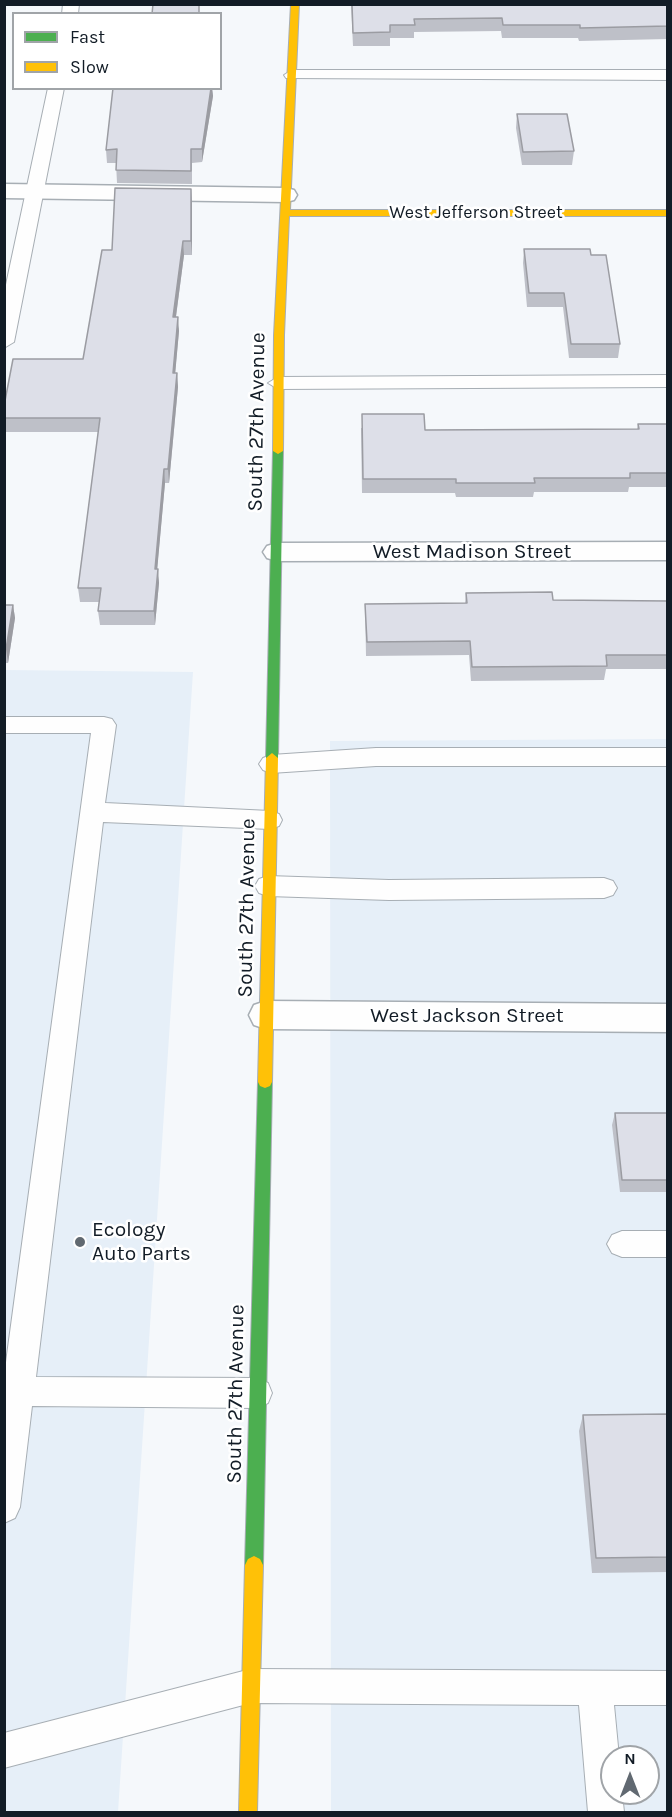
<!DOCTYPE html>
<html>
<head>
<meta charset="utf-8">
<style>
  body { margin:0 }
  #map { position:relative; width:672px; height:1817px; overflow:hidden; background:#f5f8fb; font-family:Karla,sans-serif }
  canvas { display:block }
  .frame { position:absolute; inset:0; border:6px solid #121c26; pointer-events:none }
  .legend { position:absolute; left:12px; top:12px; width:210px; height:78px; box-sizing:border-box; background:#fff; border:2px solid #a0a4a8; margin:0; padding:8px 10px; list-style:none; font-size:18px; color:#121c26 }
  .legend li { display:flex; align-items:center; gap:12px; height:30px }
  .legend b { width:30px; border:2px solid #a0a4a8 }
  .north { position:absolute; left:600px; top:1745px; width:60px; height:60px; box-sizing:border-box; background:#fff; border:2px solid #a0a4a8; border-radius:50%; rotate:0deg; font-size:16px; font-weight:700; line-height:24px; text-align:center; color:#121c26 }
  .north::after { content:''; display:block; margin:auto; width:21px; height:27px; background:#616971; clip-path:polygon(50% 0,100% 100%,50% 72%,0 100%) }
</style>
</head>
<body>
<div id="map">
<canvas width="672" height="1817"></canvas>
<div class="frame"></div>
<ul class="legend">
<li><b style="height:8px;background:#4caf50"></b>Fast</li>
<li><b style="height:8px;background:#ffc107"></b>Slow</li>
</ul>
<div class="north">N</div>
</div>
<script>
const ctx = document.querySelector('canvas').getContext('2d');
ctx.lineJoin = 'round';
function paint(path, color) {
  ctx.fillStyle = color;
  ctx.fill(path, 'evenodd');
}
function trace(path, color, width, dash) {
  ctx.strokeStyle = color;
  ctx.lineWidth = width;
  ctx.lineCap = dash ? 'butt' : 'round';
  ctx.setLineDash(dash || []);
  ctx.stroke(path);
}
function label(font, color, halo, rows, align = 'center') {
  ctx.font = font + ' Karla,sans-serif';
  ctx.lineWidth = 5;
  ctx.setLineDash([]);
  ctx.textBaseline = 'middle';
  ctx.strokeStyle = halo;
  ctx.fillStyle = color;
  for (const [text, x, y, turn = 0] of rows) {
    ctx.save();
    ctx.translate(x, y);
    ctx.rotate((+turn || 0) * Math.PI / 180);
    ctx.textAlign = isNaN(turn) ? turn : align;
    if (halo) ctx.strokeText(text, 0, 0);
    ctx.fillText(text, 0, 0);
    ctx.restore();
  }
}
paint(new Path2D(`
  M5 670 193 672 118 1812H5Z
  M667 739V1812H331L330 741ZM612 1757H648V1793H612Z`), '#e6eff8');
const lane = new Path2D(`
  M63 4H79L78 14H62Z
  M292 70H668V80L286 78 284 75Z
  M48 88H64L14 342 4 348V294Z
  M668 375V387L278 389 268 383 278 377Z
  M4 717H104L112 719 116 725 105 803 270 811 279 814 282 820 279 826 270 829 103 822 36 1377 257 1378 268 1383 272 1393 268 1403 257 1408 32 1406 20 1507 15 1518 4 1523V1377L91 733H4Z
  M376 748H668V766H376L271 773 263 770 259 764 263 758 271 755Z
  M268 876 389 880 604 878 613 881 617 888 613 895 604 898 389 900 268 896 259 893 255 886 259 879Z
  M622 1231H668V1257H622L612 1253 607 1244 612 1235Z
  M251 1669 668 1671V1705H614L619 1757H612V1793H622L624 1812H588L579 1705 251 1703 4 1768V1733Z`);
const street = new Path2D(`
  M4 184 286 188 294 190 297 195 294 200 286 202 4 198Z
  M668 542V560L277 561 267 558 263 552 267 546 277 543Z
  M266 1001 668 1004V1032L266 1029 254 1025 249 1015 254 1005Z`);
const fast = new Path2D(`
  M278 448 283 451 278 758 272 763 266 758 273 451Z
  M265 1076 270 1078 272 1082 263 1565 260 1571 254 1574 248 1571 245 1565 258 1082 260 1078Z`);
const slow = new Path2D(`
  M291 4H299L290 210H668V216H289L284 335 283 451 278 454 273 451 274 335Z
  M272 753 278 758 272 1082 270 1086 265 1088 260 1086 258 1082 266 758Z
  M254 1556 260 1559 263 1565 257 1812H239L245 1565 248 1559Z`);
trace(lane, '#a7aeb4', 2);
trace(street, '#a7aeb4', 3);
trace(fast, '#a7aeb4', 2);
trace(slow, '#a7aeb4', 2);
paint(lane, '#fefefe');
paint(street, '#fefefe');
paint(fast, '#4caf50');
paint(slow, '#ffc107');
paint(new Path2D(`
  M351 4H668V39L579 41 578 38H502L501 31 414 32V38H390V46H353Z
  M113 88H212L213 96 202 162 192 163V184L117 183 116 163H107L106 150Z
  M517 114 574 151 572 165H522L516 128Z
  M192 203V255H184L176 317 179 331 175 373H177L178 387 169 483H165L157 569 159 583 155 625H100L98 611 99 602H80L78 588 98 432H5L4 406 83 359 112 250Z
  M524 249 591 255 620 344 618 358H569L563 307H527L523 263Z
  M638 424H668V487H629L628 492H534L533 497H456L455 493H362L361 428 425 430 637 429Z
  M466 593 553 600 668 601V669H606L604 680 471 681 469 655 366 656 365 604 465 603Z
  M4 605H13L15 618 8 663H4Z
  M615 1113H668V1192H620L612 1125Z
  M668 1414V1572L592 1573 579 1431 583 1415Z`), '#bec0c8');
paint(new Path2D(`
  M211 88H212L213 96 202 162V149Z
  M191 189 192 203V255L191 241Z
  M183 241 184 255 174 331 173 317Z
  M178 317 179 331 174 387 173 373Z
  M177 373 178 387 169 483 168 469Z
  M164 469 165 483 156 583 155 569Z
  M158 569 159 583 155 625 154 611Z
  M13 605 15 618 8 663 6 649Z`), '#9b9ca2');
const building = new Path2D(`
  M153 4H199V14H152Z
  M352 4H668V26L580 28V25H503L502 18 414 19 415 25H390V32L353 33Z
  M113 88H211L202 149H191V171L116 170 117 149 106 150Z
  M517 114H567L574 151 523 152Z
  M115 188 191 189V241H183L173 317H178L173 373H177L168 469H164L155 569H158L154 611H98L101 588H78L100 418H4V406L13 359H83L102 250H112Z
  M524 249H590L591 255H606L620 344H571L564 293H529Z
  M362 414H424L425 430 639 429 638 424H668V473H630V478H534L535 483H456V479H363Z
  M552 592 553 600 668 601V655H606L607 666 472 667 470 641 367 642 365 604 467 603 466 593Z
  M4 605H13L6 649H4Z
  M615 1113H668V1180H622Z
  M668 1414V1557L596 1558 583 1415Z`);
paint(building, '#dddfe8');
trace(building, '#9b9ca2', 1.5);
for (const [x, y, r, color] of [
  [80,1242,6,"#616971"]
]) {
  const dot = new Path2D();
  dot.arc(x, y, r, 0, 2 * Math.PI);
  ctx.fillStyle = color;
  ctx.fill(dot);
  trace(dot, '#fff', 2);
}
label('18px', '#121c26', '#fff', [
  ["West Jefferson Street",476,213]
]);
label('21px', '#121c26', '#fff', [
  ["South 27th Avenue",257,422,-89],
  ["West Madison Street",472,552],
  ["South 27th Avenue",247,908,-89],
  ["West Jackson Street",467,1016],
  ["South 27th Avenue",236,1394,-89]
]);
label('21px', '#121c26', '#fff', [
  ["Ecology",92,1230],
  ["Auto Parts",92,1254]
], 'left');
</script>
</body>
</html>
